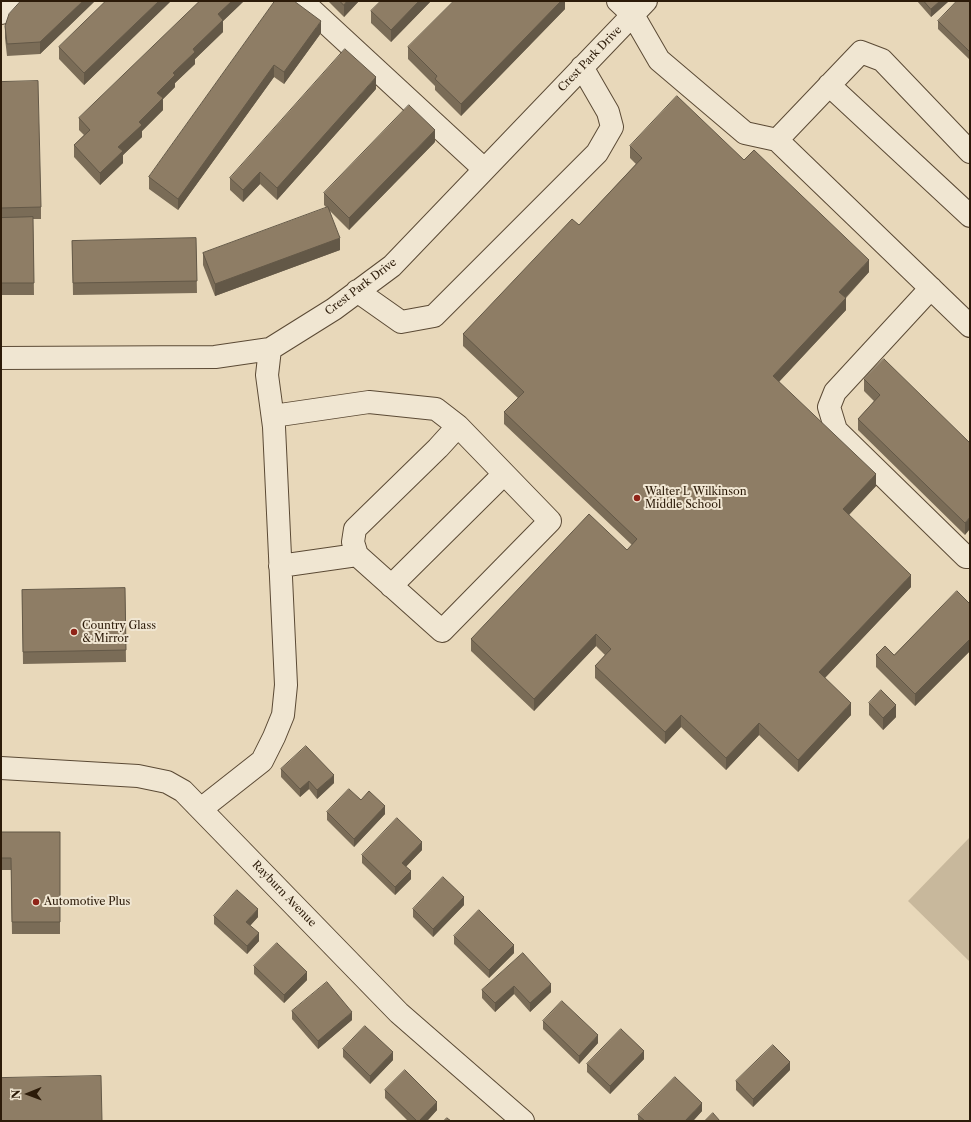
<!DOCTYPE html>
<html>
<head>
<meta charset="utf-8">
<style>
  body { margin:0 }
  #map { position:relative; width:971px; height:1122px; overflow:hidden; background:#e8d8ba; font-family:"Libre Caslon Text",serif }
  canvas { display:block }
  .frame { position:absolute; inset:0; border:2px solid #2c1b09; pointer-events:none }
  .north { position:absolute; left:8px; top:1074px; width:40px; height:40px; -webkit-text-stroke:3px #f0e6d2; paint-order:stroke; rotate:269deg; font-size:11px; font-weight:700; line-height:16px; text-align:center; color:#2c1b09 }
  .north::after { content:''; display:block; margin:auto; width:14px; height:18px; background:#2c1b09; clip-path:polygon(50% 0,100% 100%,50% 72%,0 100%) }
</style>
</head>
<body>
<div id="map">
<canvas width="971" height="1122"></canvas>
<div class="frame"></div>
<div class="north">N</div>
</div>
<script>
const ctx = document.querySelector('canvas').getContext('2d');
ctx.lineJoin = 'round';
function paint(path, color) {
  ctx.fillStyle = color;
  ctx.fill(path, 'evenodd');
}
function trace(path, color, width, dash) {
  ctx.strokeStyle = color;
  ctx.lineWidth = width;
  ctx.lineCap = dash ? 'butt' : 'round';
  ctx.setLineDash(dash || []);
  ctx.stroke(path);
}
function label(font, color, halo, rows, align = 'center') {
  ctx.font = font + ' "Libre Caslon Text",serif';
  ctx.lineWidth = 4;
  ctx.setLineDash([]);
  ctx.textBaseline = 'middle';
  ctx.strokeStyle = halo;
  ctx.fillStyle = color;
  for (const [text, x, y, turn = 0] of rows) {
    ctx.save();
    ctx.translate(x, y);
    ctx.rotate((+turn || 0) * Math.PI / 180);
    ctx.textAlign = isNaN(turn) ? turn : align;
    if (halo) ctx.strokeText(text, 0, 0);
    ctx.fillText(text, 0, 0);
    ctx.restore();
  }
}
paint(new Path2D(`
  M970 837V962L908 901Z`), '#c8b89c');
const minor = new Path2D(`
  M302 1 484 169
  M618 1 633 15 659 60 745 133 777 140 970 326
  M1 13 13 1
  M829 85 970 216
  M777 140 861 52 882 60 970 152
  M931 288 835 392 829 407 836 430 966 557H970
  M357 291 401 322 434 316 597 153 612 127 608 112 582 67
  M1 358 215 357 270 349 334 309 392 266 646 1
  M273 416 369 402 436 409 458 426 438 448 355 529 353 542 357 555 280 566
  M357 555 442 631 550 521 458 426
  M391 586 504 474
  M1 768 138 776 167 782 183 791 399 1013 523 1121
  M201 809 262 761 274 737 283 715 286 685 274 427 267 375 270 349`);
trace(minor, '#5b4a35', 24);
trace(minor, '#f0e6d2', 22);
paint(new Path2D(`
  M95 1 40 54 7 56 5 38V26Z
  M106 1H171L84 85 59 59V47Z
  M200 1H244L223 21V32L195 59V64L175 83V87L163 99V110L142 131V137L123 155V163L100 185 74 157V145L84 135 79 130V118Z
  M275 1 321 33 284 84 274 77 178 210 149 189V177Z
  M328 1H359L344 17Z
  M431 1 391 42 371 23V11Z
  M565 1V9L461 116 435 90V86L408 59V47Z
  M917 1H949L931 17Z
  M970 1V60L938 29V21Z
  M1 82 41 207V219H33L34 295H1Z
  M376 89 277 200 260 184 243 202 230 190V178Z
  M435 142 349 230 330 211 340 250 215 296 203 265V253L327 208 324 205V193Z
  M630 146 744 160 869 272 846 298V310L779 382 876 486 849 515 911 587 825 678 851 715 798 772 759 735 726 770 681 727 665 744 595 678V666L605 655 596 646 534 711 471 651V639L627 550 632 545 504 424V412L518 398 463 346V334L579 225 636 164 630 158Z
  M196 238 197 293 73 295 72 241Z
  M864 379 970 443 965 535 858 430V419L874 401 864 391Z
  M125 588 126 662 23 664 22 590Z
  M970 604V651L915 706 876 667V655H894Z
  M869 703 896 717 883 730 869 715Z
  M281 769 334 783 317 799 309 789 300 797 281 777Z
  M361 800 385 814 354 847 327 820V812Z
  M1 832H60V934H12L11 870H1Z
  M422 850 406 866 411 879 395 895 362 863V855Z
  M464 905 433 937 413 917V909Z
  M214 916 258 917 250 926 259 941 247 954 214 924Z
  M454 936 514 953 489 978 454 944Z
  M523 953 551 992 530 1012 514 994 495 1012 482 998V990Z
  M254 966 307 980 284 1003 254 974Z
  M292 1011 352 1020 318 1049 292 1019Z
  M543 1021 598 1043 579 1064 543 1029Z
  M343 1049 393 1060 370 1084 343 1057Z
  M644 1059 610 1094 587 1072V1064Z
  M790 1070 753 1107 736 1090V1081Z
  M385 1090 437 1110 427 1121H408L385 1098Z
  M702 1111 693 1121H638V1115Z`), '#7a6c57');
paint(new Path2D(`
  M83 1H95L40 54V42Z
  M159 1H171L84 85V73Z
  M232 1H244L223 21V32L195 59V64L175 83V87L163 99V110L142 131V137L123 155V163L100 185V173L118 147 139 122 157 93 193 49 218 14Z
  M347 1H359L344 17V5Z
  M419 1H431L391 42V30Z
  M561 1H565V9L461 116V104Z
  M940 1H949L931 17V9Z
  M321 21V33L284 84V72Z
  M274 65V77L178 210V199Z
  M376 77V89L277 200V188Z
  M435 130V142L349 230V218Z
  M260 172V184L243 202V190Z
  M340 238V250L215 296V284Z
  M869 260V272L839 304V292Z
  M846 298V310L773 388V376Z
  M876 474V486L843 521V509Z
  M970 517V529L965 535V523Z
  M911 575V587L819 684V672Z
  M596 634V646L534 711V699Z
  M970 639V651L915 706V694Z
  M851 703V715L798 772V760Z
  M896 705V717L883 730V718Z
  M681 715V727L665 744V732Z
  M759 723V735L726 770V758Z
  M334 775V783L317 799V790Z
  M309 781V789L300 797V789Z
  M385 806V814L354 847V839Z
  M422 842V850L402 871V863Z
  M411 871V879L395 895V887Z
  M464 897V905L433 937V929Z
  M258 909V917L246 930V922Z
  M259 933V941L247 954V946Z
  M514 945V953L489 978V970Z
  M307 972V980L284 1003V995Z
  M551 984V992L530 1012V1003Z
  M514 986V994L495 1012V1003Z
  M352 1012V1020L318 1049V1041Z
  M598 1035V1043L579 1064V1056Z
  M644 1051V1059L610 1094V1086Z
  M393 1052V1060L370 1084V1076Z
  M790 1062V1070L753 1107V1099Z
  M437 1102V1110L427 1121H419Z
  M702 1103V1111L693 1121H685Z`), '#635847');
const building = new Path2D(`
  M21 1H83L40 42 7 44 5 26 9 14Z
  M106 1H159L84 73 59 47Z
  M200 1H232L218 14 223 20 193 49 195 52 173 73 175 75 157 93 163 98 139 122 142 125 118 147 123 151 100 173 74 145 90 130 79 118Z
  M275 1H294L321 21 284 72 274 65 178 199 149 177Z
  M340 1H347L344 5Z
  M381 1H419L391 30 371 11Z
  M454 1H561L461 104 435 79 437 76 408 47Z
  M924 1H940L931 9Z
  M957 1H970V52L938 21Z
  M345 49 376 77 277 188 260 172 243 190 230 178Z
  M38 81 41 207 1 208V82Z
  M677 96 744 160 754 150 869 260 839 292 846 298 773 376 876 474 843 509 911 575 819 672 851 703 798 760 759 723 726 758 681 715 665 732 595 666 611 649 596 634 534 699 471 639 589 514 627 550 637 539 504 412 524 392 463 334 572 219 579 225 642 158 630 146Z
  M409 105 435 130 349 218 324 193Z
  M328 207 340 238 215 284 203 253Z
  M33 217 34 283H1V218Z
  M196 238 197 281 73 283 72 241Z
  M884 359 970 443V517L965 523 858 419 880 395 864 379Z
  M125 588 126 650 23 652 22 590Z
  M957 591 970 604V639L915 694 876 655 885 646 894 655Z
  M881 690 896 705 883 718 869 703Z
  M306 746 334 775 317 790 309 781 300 789 281 769Z
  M349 789 361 800 369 791 385 806 354 839 327 812Z
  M397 818 422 842 402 863 411 871 395 887 362 855Z
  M1 832H60V922H12L11 858H1Z
  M443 877 464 897 433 929 413 909Z
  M237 890 258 909 246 922 259 933 247 946 214 916Z
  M479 910 514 945 489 970 454 936Z
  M277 943 307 972 284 995 254 966Z
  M523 953 551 984 530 1003 514 986 495 1003 482 990Z
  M327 982 352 1012 318 1041 292 1011Z
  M562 1001 598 1035 579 1056 543 1021Z
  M365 1026 393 1052 370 1076 343 1049Z
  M621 1029 644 1051 610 1086 587 1064Z
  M773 1045 790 1062 753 1099 736 1081Z
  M405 1070 437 1102 419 1121H417L385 1090Z
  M101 1076 102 1121H1V1078Z
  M675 1077 702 1103 685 1121H645L638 1115Z
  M713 1113 720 1121H705Z
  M447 1118 451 1121H444Z`);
paint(building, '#8e7d65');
trace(building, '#635847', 1);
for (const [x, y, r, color] of [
  [637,498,4,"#8f2418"],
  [74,632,4,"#8f2418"],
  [36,902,4,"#8f2418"]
]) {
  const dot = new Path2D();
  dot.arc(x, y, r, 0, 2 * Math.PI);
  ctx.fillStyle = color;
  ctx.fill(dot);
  trace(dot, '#f0e6d2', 1.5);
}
label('11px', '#2c1b09', '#f0e6d2', [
  ["Crest Park Drive",590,59,-46],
  ["Crest Park Drive",361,287,-37],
  ["Rayburn Avenue",284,894,46]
]);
label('11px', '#2c1b09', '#f0e6d2', [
  ["Walter L Wilkinson",645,492],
  ["Middle School",645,505],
  ["Country Glass",82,626],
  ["& Mirror",82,639],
  ["Automotive Plus",44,902]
], 'left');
</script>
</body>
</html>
